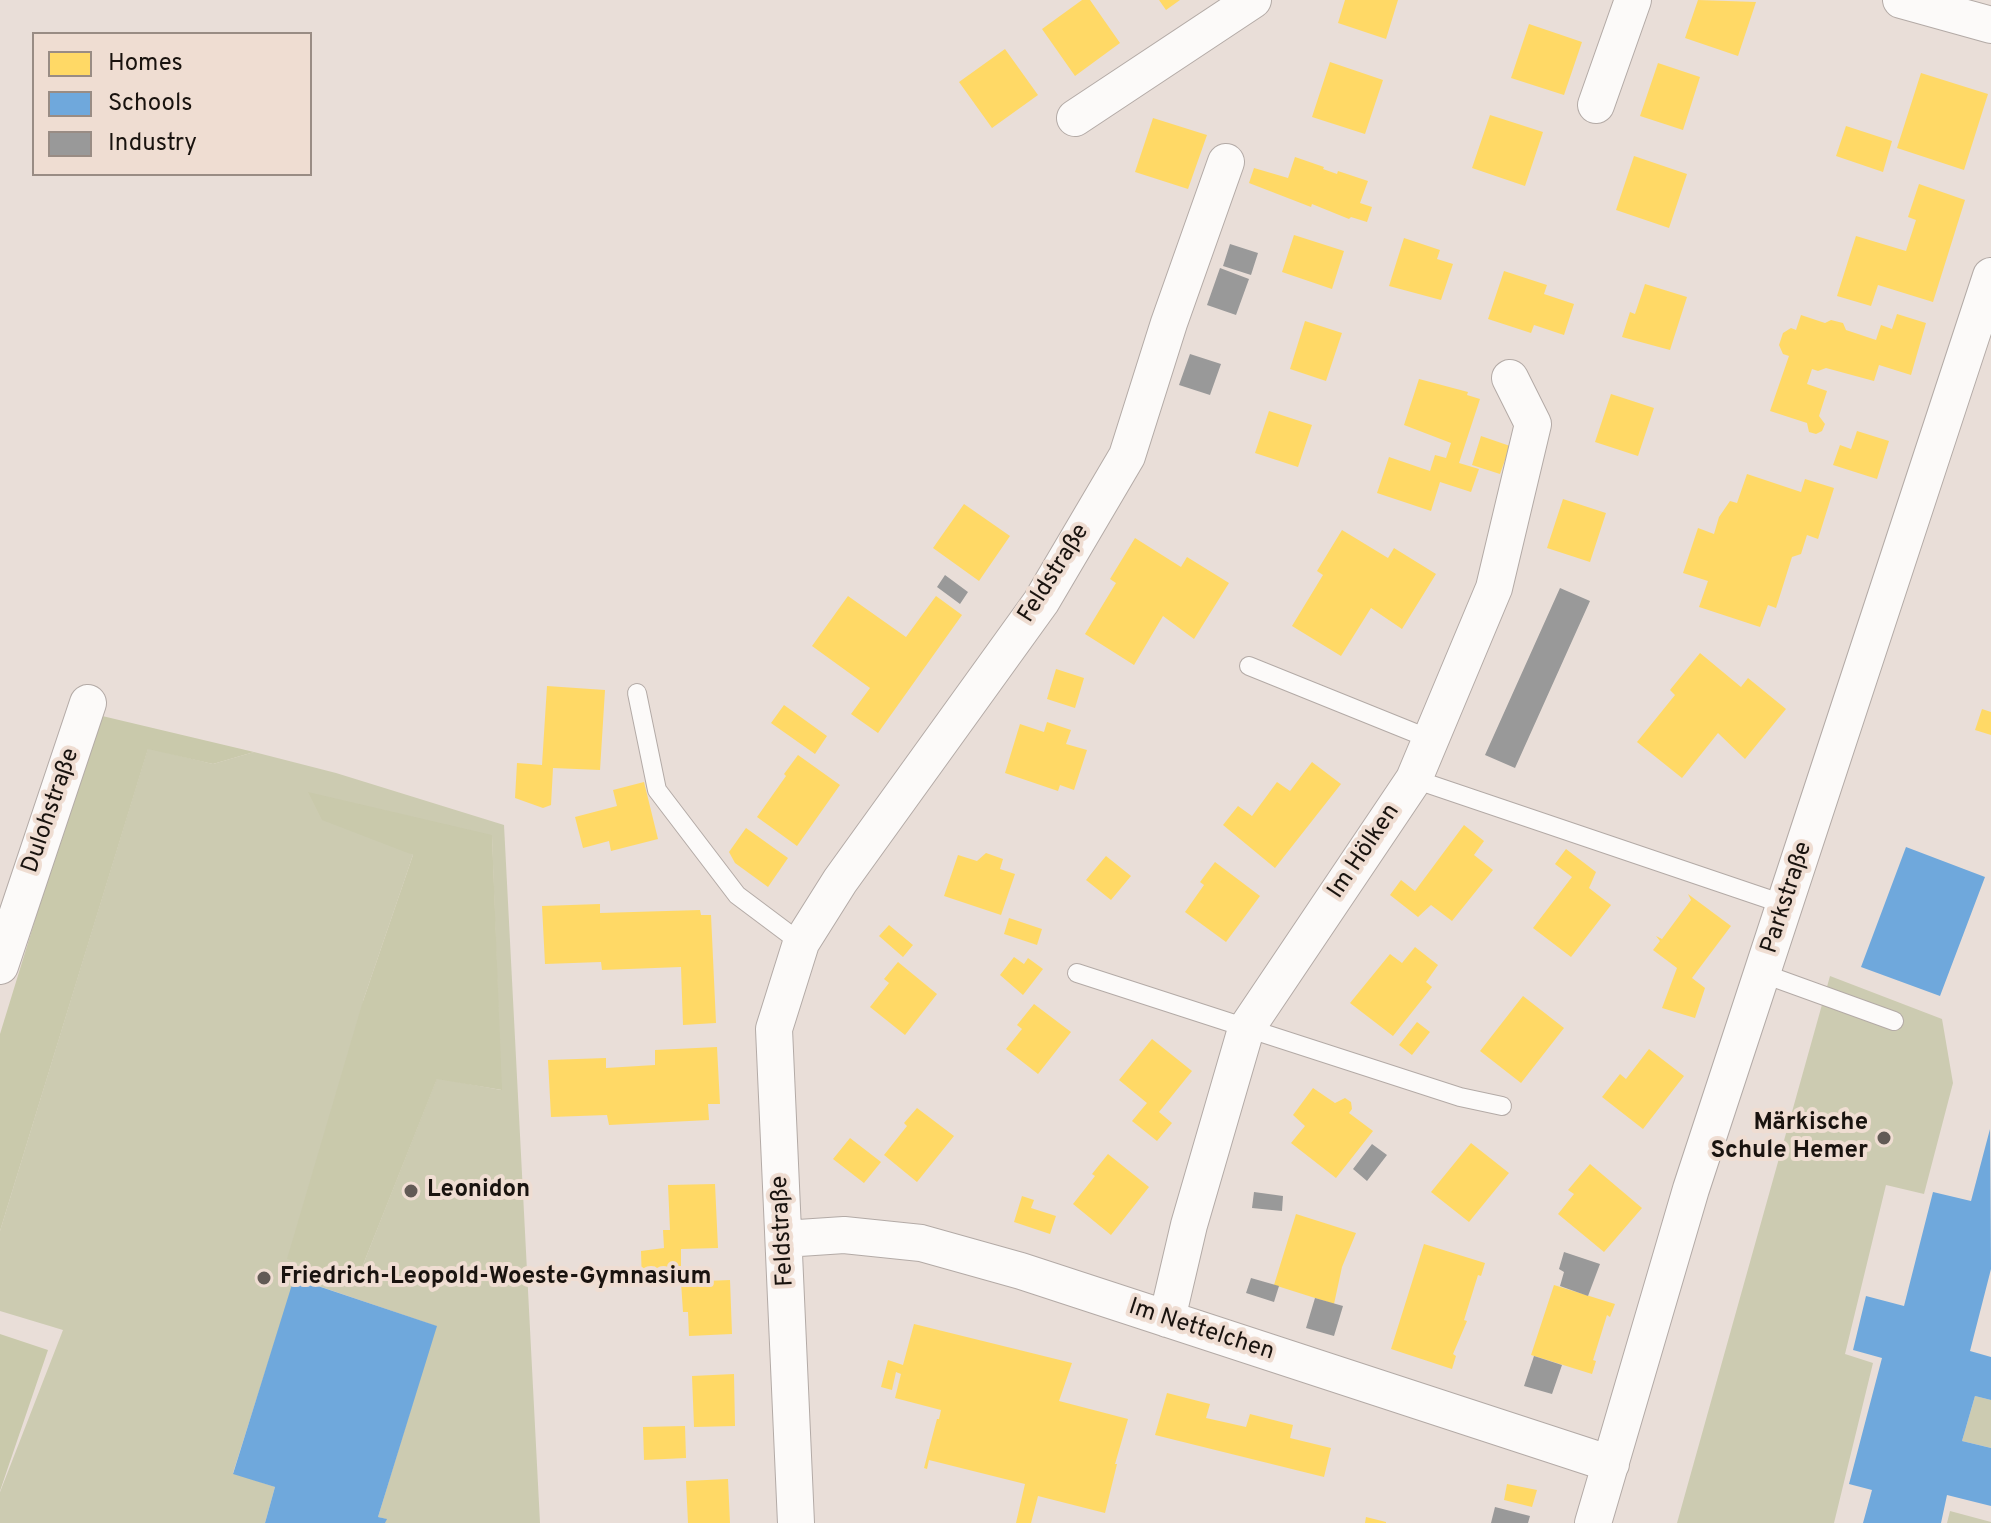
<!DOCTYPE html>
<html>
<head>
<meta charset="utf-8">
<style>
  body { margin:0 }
  #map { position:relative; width:1991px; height:1523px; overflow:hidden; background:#e9ded8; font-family:Overpass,sans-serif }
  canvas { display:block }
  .legend { position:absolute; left:32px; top:32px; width:280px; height:144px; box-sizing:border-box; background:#efddd2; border:2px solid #998c84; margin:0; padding:10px 14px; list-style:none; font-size:24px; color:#19130f }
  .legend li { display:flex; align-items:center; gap:16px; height:40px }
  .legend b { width:40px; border:2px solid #998c84 }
</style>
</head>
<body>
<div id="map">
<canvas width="1991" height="1523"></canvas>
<ul class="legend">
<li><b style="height:22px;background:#ffd966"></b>Homes</li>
<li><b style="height:22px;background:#6fa8dc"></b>Schools</li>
<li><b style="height:22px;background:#999"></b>Industry</li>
</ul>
</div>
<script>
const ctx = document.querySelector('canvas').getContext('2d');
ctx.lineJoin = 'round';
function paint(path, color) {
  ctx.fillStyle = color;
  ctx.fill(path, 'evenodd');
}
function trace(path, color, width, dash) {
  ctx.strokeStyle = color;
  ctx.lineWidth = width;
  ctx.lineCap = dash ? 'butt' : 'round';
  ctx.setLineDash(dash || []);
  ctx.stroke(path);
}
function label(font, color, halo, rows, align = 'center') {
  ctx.font = font + ' Overpass,sans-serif';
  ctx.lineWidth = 8;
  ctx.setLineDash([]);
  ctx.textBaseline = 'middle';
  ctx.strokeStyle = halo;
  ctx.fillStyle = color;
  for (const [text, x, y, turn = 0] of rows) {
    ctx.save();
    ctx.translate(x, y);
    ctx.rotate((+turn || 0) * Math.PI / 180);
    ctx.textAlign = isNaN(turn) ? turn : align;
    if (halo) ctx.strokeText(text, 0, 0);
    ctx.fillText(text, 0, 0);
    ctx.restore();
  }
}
paint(new Path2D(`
  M148 748 213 764 254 752 336 773 504 825 540 1523H385L386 1519 378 1517 436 1326 295 1278 233 1473 275 1487 265 1523H0V1492L63 1330 0 1311V1231ZM309 793 492 836 501 1090 437 1078 357 1280 363 1001 413 855Z
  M1830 976 1942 1019 1953 1083 1924 1194 1886 1185 1845 1354 1873 1363 1834 1523H1677Z
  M1975 1396 1991 1400V1448L1962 1441Z
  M1950 1511 1991 1522V1523H1947Z`), '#cccbb1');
paint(new Path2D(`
  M98 715 254 752 213 764 148 749 0 1231V1034Z
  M308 792 492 835 502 1090 437 1079 357 1280 287 1259 363 1001 413 855 322 820Z
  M0 1334 48 1350 0 1491Z`), '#c9c9ab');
paint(new Path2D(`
  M1082 0H1090L1120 43 1075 76 1042 29Z
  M1159 0H1180L1166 10Z
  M1345 0H1398L1386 39 1338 23Z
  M1698 0 1756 2 1738 56 1685 38Z
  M1529 24 1582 42 1564 95 1511 78Z
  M1005 49 1038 95 992 128 959 82Z
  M1330 62 1383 80 1365 134 1312 117Z
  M1658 63 1700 77 1683 130 1640 116Z
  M1921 73 1988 94 1964 170 1897 148Z
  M1490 115 1543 132 1525 186 1472 168Z
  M1153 118 1207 135 1188 189 1135 172Z
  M1846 126 1892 141 1883 172 1836 156Z
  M1634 156 1687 174 1669 228 1616 210Z
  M1295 157 1324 167 1323 169 1337 174 1338 171 1368 181 1360 203 1372 207 1367 222 1351 217 1349 219 1312 204 1311 207 1249 183 1254 168 1288 178Z
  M1919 184 1965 200 1933 302 1878 285 1871 306 1837 296 1856 236 1906 251 1916 220 1908 217Z
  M1294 235 1344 251 1332 289 1282 272Z
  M1404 238 1440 250 1437 259 1453 264 1441 300 1389 286Z
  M1504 271 1547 285 1544 294 1574 304 1564 335 1534 325 1531 333 1488 319Z
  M1645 284 1687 297 1670 350 1622 337 1630 312 1635 314Z
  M1897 314 1926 323 1911 375 1879 365 1874 381 1826 368 1818 371 1812 369 1807 384 1827 391 1819 416 1825 424 1822 431 1816 434 1809 432 1807 423 1770 411 1789 356 1783 354 1779 345 1783 333 1791 328 1796 330 1801 315 1825 323 1831 320 1843 323 1846 330 1876 340 1881 325 1892 329Z
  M1305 321 1342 333 1326 381 1290 369Z
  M1419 379 1468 392 1467 395 1480 399 1459 463 1479 469 1471 492 1440 482 1431 511 1377 493 1389 457 1430 471 1435 455 1446 458 1451 443 1404 425Z
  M1611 394 1654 408 1638 456 1595 442Z
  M1269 411 1312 425 1298 467 1255 453Z
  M1857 431 1889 441 1877 479 1833 465 1840 445 1851 449Z
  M1481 436 1510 446 1500 474 1472 465Z
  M1747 474 1801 492 1805 479 1834 488 1818 539 1807 535 1801 554 1792 557 1776 608 1768 605 1760 627 1699 607 1708 581 1683 573 1698 528 1714 534 1719 517 1730 501 1737 503Z
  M1563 499 1606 513 1590 562 1547 548Z
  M964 504 1010 536 979 581 933 548Z
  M1342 530 1388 558 1394 548 1436 574 1402 629 1371 608 1341 656 1292 626 1323 575 1317 571Z
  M1135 538 1181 567 1187 557 1229 583 1194 639 1163 616 1134 665 1085 634 1116 583 1110 579Z
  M848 596 906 637 936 596 962 615 878 733 851 714 870 688 812 646Z
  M1700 653 1741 687 1748 678 1786 709 1745 759 1718 733 1682 778 1637 742 1675 695 1670 690Z
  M1056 669 1084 678 1075 708 1047 699Z
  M547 686 605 690 600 770 553 768 551 805 543 808 515 798 517 763 542 765Z
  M784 705 827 736 815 754 771 723Z
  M1982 709 1991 712V735L1975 730Z
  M1047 722 1071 730 1066 744 1087 750 1074 790 1060 785 1058 791 1005 773 1020 724 1044 732Z
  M798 755 840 785 797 846 757 817 786 776 784 774Z
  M1312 762 1341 784 1275 868 1223 825 1238 806 1252 816 1277 782 1290 791Z
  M644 782 658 839 611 851 609 841 583 848 575 817 617 806 613 790Z
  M1464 825 1484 841 1474 855 1493 870 1452 921 1431 905 1418 917 1390 895 1401 880 1415 891Z
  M746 828 788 858 768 887 735 863 729 852Z
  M1566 849 1596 872 1589 888 1611 905 1571 957 1533 928 1572 877 1555 864Z
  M986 853 1003 859 1000 869 1015 874 1001 915 944 896 958 855 977 861Z
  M1106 856 1131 876 1111 900 1086 880Z
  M1215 862 1260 896 1226 942 1185 912 1204 885 1200 882Z
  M1688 894 1731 926 1692 978 1705 988 1695 1018 1662 1008 1677 968 1653 950 1660 941 1656 936 1662 939 1691 900Z
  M600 904V913L700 910 701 915H711L716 1023 683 1025 681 967 602 970 601 962 545 964 542 906Z
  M1009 918 1042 929 1037 945 1004 934Z
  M889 925 913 945 903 957 879 936Z
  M1415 947 1438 965 1426 982 1432 987 1393 1036 1350 1003 1390 954 1402 963Z
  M1014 957 1024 964 1028 958 1043 969 1023 995 1000 975Z
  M898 962 937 994 905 1035 870 1007 889 983 884 979Z
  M1523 996 1564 1028 1521 1083 1480 1051Z
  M1034 1004 1071 1032 1038 1074 1006 1049 1022 1029 1017 1025Z
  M1417 1022 1430 1032 1412 1055 1399 1045Z
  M1152 1039 1192 1071 1159 1112 1172 1123 1157 1141 1132 1121 1147 1103 1119 1080Z
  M717 1047 720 1104H708L709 1120 609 1125 607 1115 551 1117 548 1060 606 1058V1068L655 1065V1050Z
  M1649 1049 1684 1076 1643 1129 1602 1097 1620 1074 1626 1079Z
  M1313 1088 1335 1103 1345 1098 1351 1102 1352 1109 1349 1113 1373 1131 1336 1178 1291 1143 1305 1126 1293 1115Z
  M917 1108 954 1136 917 1182 884 1155 907 1126 904 1123Z
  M850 1138 881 1162 864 1183 833 1159Z
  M1471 1143 1509 1173 1469 1222 1431 1192Z
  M1108 1154 1149 1187 1111 1235 1073 1204 1095 1176 1092 1174Z
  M1590 1164 1642 1208 1604 1252 1558 1214 1574 1194 1568 1190Z
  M715 1184 718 1248 681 1249V1284L642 1285 641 1251 664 1248 663 1230H670L668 1185Z
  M1022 1196 1034 1200 1031 1208 1056 1216 1050 1234 1014 1222Z
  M1296 1214 1356 1233 1342 1267 1334 1304 1274 1285Z
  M1424 1244 1485 1263 1481 1276 1478 1275 1464 1320 1467 1321 1453 1354 1456 1356 1452 1369 1391 1349Z
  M730 1280 732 1334 689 1336 688 1312H683L681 1282Z
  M1554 1285 1615 1304 1610 1317 1607 1315 1593 1360 1596 1361 1592 1374 1531 1355Z
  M914 1324 1072 1363 1059 1401 1128 1419 1115 1464H1117L1105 1513 1038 1496 1031 1523H1016L1025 1484 929 1460 927 1469 924 1468 937 1419H939L941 1410 895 1398 901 1374 896 1372 892 1390 881 1387 888 1360 903 1365Z
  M734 1374 735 1426 694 1427 692 1376Z
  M1167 1393 1210 1404 1206 1418 1246 1427 1250 1414 1293 1425 1290 1438 1331 1448 1324 1477 1155 1435Z
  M685 1426 686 1458 644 1460 643 1427Z
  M728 1479 730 1523H688L686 1481Z
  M1507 1484 1537 1490 1532 1507 1504 1500Z
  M1366 1517 1386 1522V1523H1365Z`), '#ffd966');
paint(new Path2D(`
  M1906 847 1985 877 1940 996 1861 967Z
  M1990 1129 1991 1269 1970 1351 1991 1357V1400L1975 1396 1962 1441 1991 1448V1506L1947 1495 1941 1523H1863L1872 1490 1849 1484 1882 1358 1853 1350 1866 1296 1904 1306 1933 1192 1971 1201Z
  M294 1278 437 1326 378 1517 387 1519 385 1523H265L275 1487 233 1474Z`), '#6fa8dc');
paint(new Path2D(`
  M1230 244 1258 253 1251 275 1223 266Z
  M1220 268 1249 279 1236 315 1207 305Z
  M1190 354 1221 364 1210 395 1179 385Z
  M945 575 968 592 960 604 937 587Z
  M1560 588 1590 601 1515 768 1485 755Z
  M1372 1144 1387 1155 1367 1181 1353 1169Z
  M1254 1192 1283 1196 1282 1211 1252 1208Z
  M1564 1252 1600 1264 1588 1296 1560 1286 1564 1272 1559 1269Z
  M1251 1278 1279 1286 1274 1302 1246 1293Z
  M1315 1298 1343 1306 1334 1336 1306 1328Z
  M1534 1356 1562 1365 1552 1394 1524 1386Z
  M1495 1507 1530 1516 1528 1523H1491Z`), '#999');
const service = new Path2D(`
  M1249 666 1430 739
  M637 693 657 790 737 895 801 943
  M1414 779 1786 905
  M1077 973 1460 1097 1502 1106
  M1764 974 1894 1021`);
const minor = new Path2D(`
  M1901 0 1991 25
  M1596 105 1633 0
  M1075 118 1253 0
  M0 966 88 703
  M784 1239 844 1235 921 1243 1021 1271 1611 1464
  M1167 1319 1189 1225 1246 1029 1414 779 1494 588 1533 424 1510 378
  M796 1523 774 1029 801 943 840 881 1041 602 1127 456 1169 323 1226 162
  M1593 1523 1691 1189 1991 276`);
trace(service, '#b3aaa6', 20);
trace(minor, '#b3aaa6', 38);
trace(service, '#fcfaf9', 18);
trace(minor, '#fcfaf9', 36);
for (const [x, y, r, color] of [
  [1884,1138,8,"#625a55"],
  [411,1191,8,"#625a55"],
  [264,1278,8,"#625a55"]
]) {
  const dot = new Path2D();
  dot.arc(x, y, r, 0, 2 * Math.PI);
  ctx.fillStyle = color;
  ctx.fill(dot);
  trace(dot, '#efddd2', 3);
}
label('24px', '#19130f', '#efddd2', [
  ["Feldstraße",1055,574,-58],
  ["Dulohstraße",52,811,-71],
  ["Im Hölken",1365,852,-56],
  ["Parkstraße",1788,898,-72],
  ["Feldstraße",784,1231,-93],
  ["Im Nettelchen",1201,1331,18]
]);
label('bold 24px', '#19130f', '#efddd2', [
  ["Märkische",1868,1124,"right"],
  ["Schule Hemer",1868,1152,"right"],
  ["Leonidon",427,1191],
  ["Friedrich-Leopold-Woeste-Gymnasium",280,1278]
], 'left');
</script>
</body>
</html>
